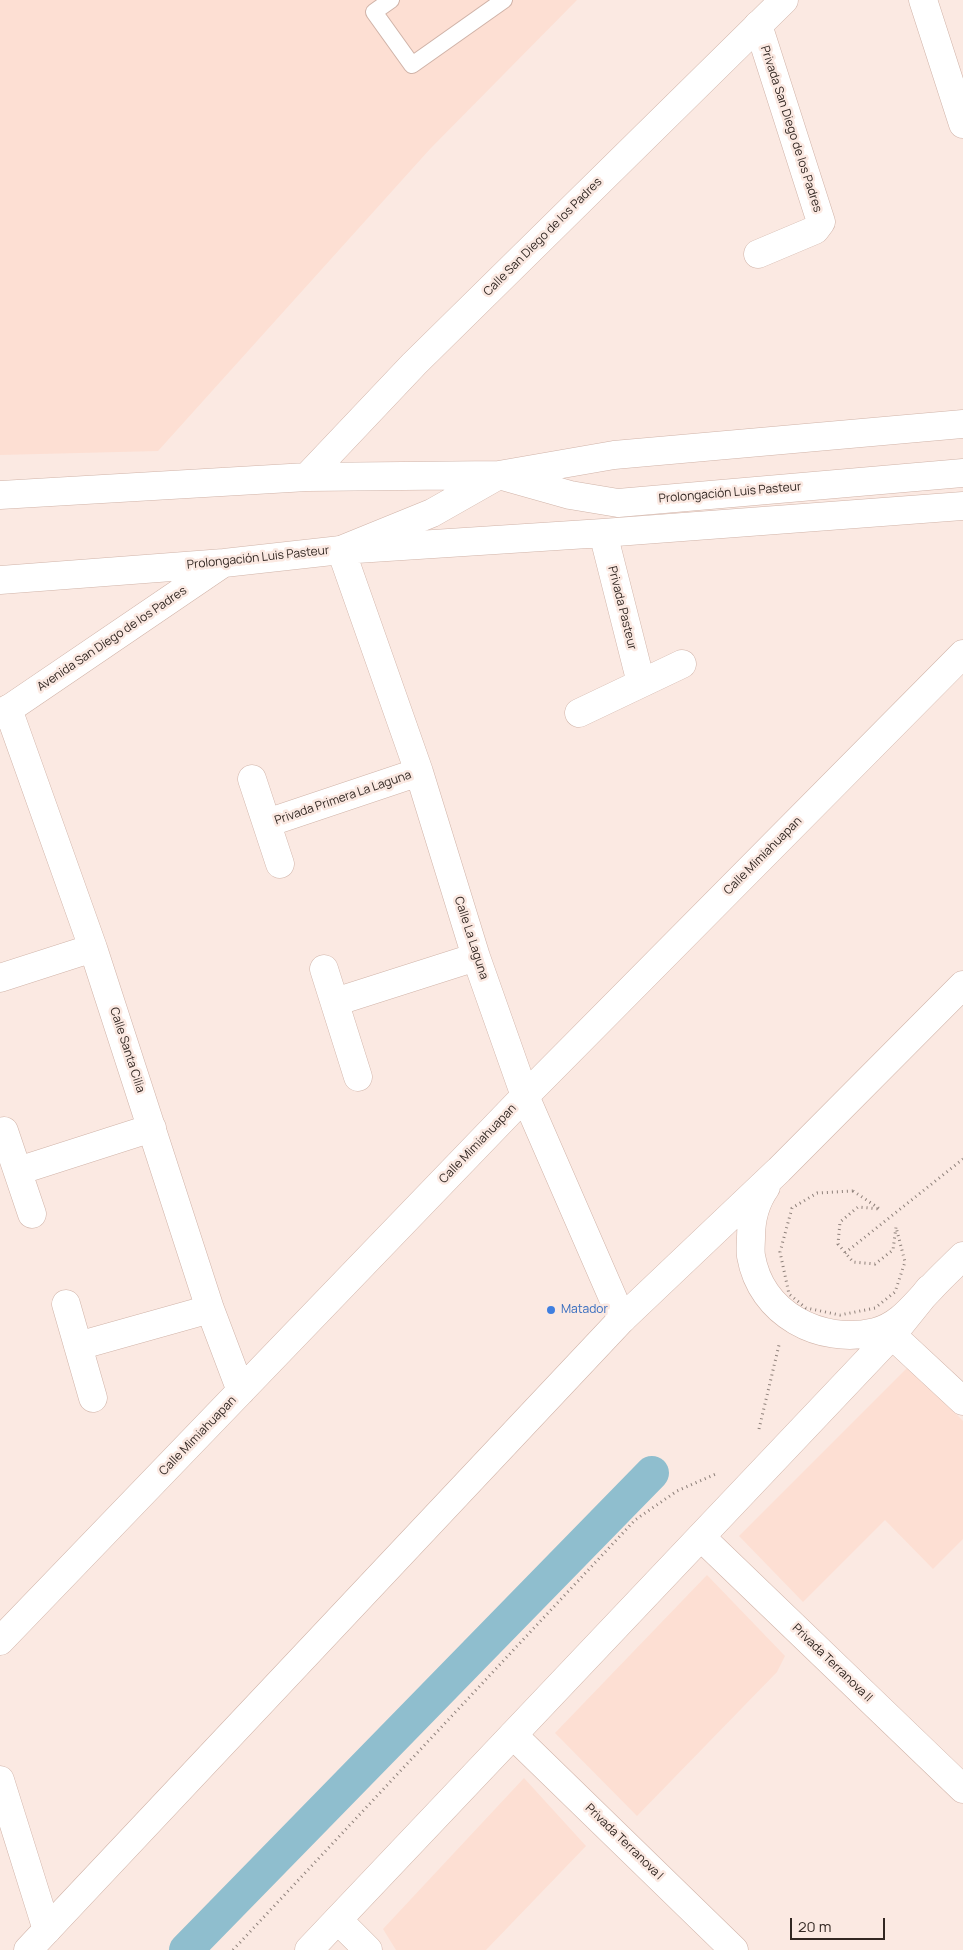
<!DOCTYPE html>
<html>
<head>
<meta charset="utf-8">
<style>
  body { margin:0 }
  #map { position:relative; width:963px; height:1950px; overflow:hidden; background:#fbe9e2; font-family:Manrope,sans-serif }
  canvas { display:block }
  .scale { position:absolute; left:790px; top:1918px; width:95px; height:22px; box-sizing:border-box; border:2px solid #322722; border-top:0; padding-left:6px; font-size:15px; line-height:18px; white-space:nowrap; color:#322722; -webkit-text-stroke:4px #fbe9e2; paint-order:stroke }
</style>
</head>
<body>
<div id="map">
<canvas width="963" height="1950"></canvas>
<div class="scale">20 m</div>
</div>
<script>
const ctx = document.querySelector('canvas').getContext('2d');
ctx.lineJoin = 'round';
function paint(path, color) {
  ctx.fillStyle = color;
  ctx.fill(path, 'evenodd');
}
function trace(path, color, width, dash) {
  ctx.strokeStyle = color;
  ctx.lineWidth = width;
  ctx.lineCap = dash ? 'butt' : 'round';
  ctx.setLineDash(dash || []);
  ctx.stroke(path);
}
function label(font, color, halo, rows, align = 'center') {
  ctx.font = font + ' Manrope,sans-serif';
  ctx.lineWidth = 5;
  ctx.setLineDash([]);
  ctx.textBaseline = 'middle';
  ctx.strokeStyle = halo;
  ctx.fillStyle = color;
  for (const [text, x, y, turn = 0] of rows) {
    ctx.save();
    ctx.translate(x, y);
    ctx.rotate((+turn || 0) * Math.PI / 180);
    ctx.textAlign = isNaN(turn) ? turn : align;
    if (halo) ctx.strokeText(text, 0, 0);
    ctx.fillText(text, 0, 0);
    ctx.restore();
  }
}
paint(new Path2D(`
  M0 0H577L430 149 158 451 0 455Z
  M909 1366 963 1421V1539L933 1569 885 1520 803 1602 739 1536Z
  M707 1575 785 1656 777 1672 637 1816 555 1733Z
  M524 1778 586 1846 486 1950H396L383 1929Z`), '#fddfd3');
trace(new Path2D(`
  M186 1950 652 1473`), '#8fbece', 34);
const lane = new Path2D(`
  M391 0 374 12 412 65 504 0`);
const street = new Path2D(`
  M923 0 963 124
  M758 25 821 222 815 230 758 254
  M603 533 641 683
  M8 709 93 948 210 1309 241 1391
  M579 713 682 664
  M252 779 280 864
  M267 823 419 772
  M324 969 358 1077
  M0 978 93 948
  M335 1002 476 957
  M4 1131 32 1214
  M18 1171 152 1128
  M66 1304 93 1398
  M622 1319 525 1096 476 957 419 772 341 550 603 533 963 506
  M892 1335 963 1401
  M78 1346 210 1309
  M701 1537 963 1789
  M0 1641 525 1096 963 654
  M513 1735 734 1950
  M0 1780 47 1930
  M338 1920 368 1950`);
const secondary = new Path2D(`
  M307 477 414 364 784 0
  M0 495 307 477 499 475 614 455 963 424
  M0 580 224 563 341 550 432 513 499 475 570 495 618 503 963 473
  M0 715 222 564
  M766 1187C756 1201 751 1220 751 1237 751 1243 750 1250 751 1256 761 1314 820 1345 875 1332 900 1326 914 1305 931 1288 941 1277 952 1267 963 1256
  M28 1950 622 1319 779 1170 963 985
  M309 1950 892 1335 929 1289`);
trace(lane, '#d0b3a8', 18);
trace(street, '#d0b3a8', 29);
trace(secondary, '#d0b3a8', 29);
trace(new Path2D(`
  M853 1191 880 1209 858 1207 840 1222 838 1244 853 1262 875 1264 893 1250 896 1227 905 1262 895 1292 875 1308 840 1315 806 1308 789 1294 780 1252 792 1208 817 1193Z
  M845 1253 963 1159
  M759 1429 779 1345
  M233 1950 635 1520 677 1491 718 1473`), '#8e807a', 3, [1, 4]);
trace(lane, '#fff', 16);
trace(street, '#fff', 28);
trace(secondary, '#fff', 28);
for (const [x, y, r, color] of [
  [551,1310,5,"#3f7fe0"]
]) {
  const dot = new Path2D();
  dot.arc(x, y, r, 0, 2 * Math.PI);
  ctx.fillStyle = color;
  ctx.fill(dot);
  trace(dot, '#fbe9e2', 2);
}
label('12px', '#322722', '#fbe9e2', [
  ["Privada San Diego de los Padres",791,129,72],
  ["Calle San Diego de los Padres",543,237,-45],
  ["Prolongación Luis Pasteur",730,493,-5],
  ["Prolongación Luis Pasteur",258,558,-6],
  ["Privada Pasteur",622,608,76],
  ["Avenida San Diego de los Padres",112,639,-34],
  ["Privada Primera La Laguna",343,798,-19],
  ["Calle Mimiahuapan",763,856,-45],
  ["Calle La Laguna",471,938,72],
  ["Calle Santa Cilia",127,1050,72],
  ["Calle Mimiahuapan",478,1144,-46],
  ["Calle Mimiahuapan",198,1436,-46],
  ["Privada Terranova II",832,1663,44],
  ["Privada Terranova I",624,1842,44]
]);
label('12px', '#366cbe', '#fbe9e2', [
  ["Matador",561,1310]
], 'left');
</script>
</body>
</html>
